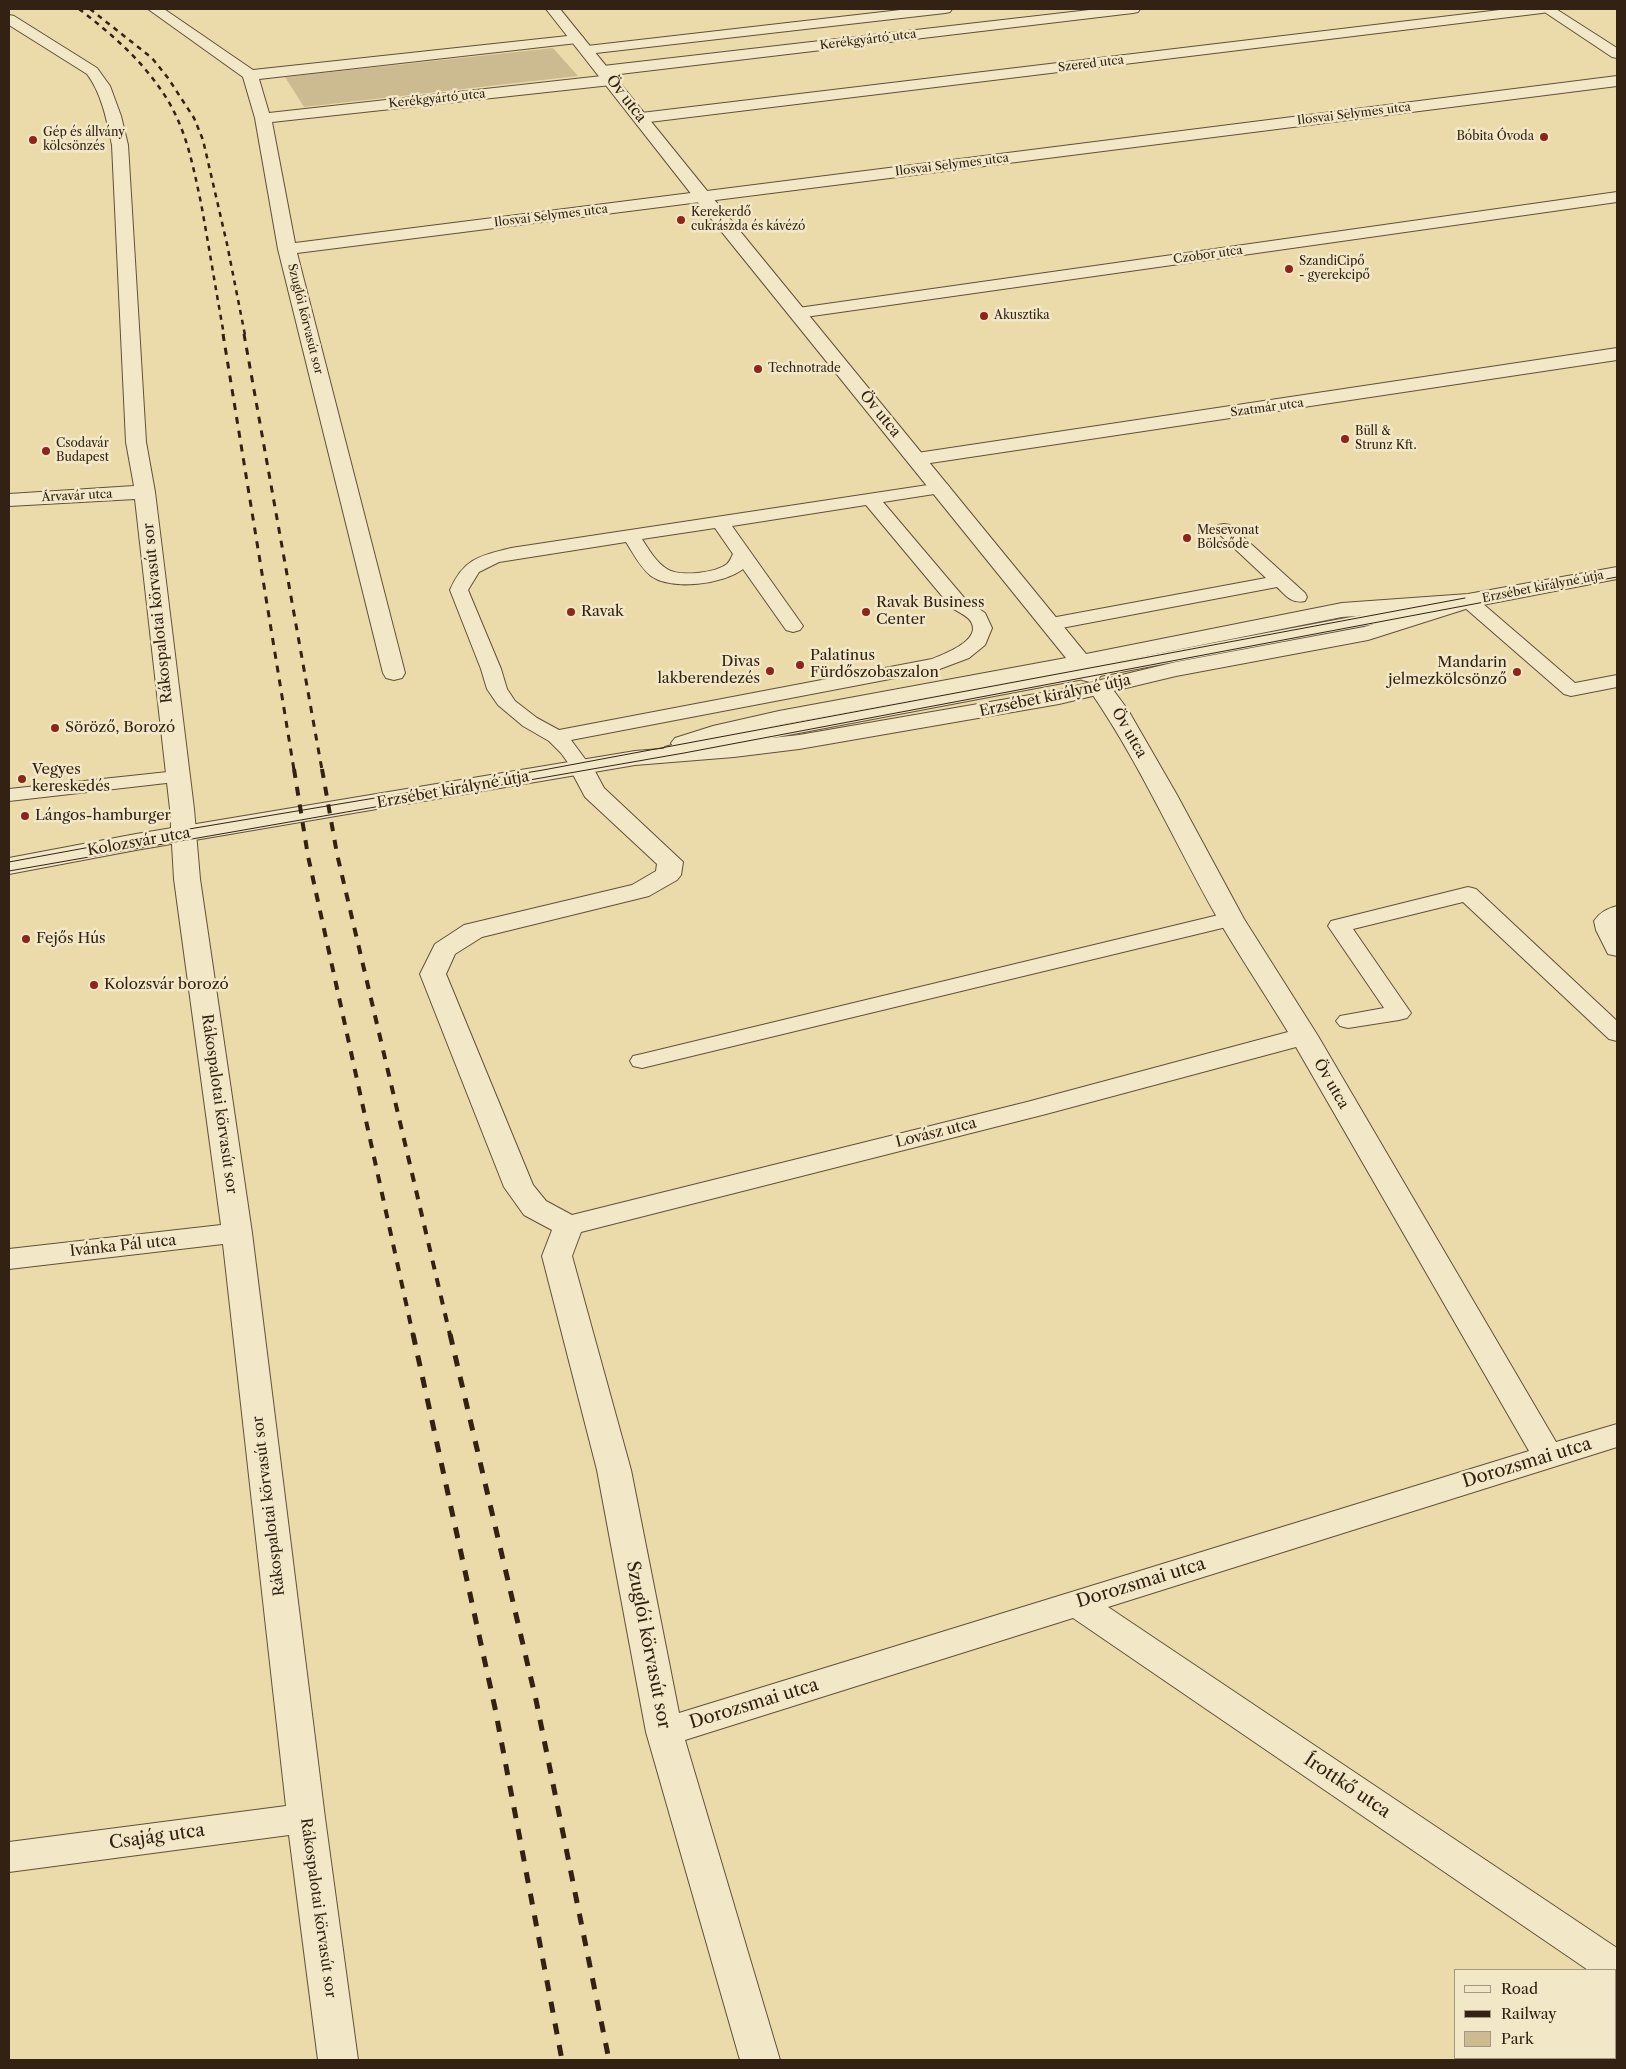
<!DOCTYPE html>
<html>
<head>
<meta charset="utf-8">
<style>
  body { margin:0 }
  #map { position:relative; width:1626px; height:2069px; overflow:hidden; background:#ebdbab; font-family:"Libre Caslon Text",serif }
  canvas { display:block }
  .frame { position:absolute; inset:0; border:10px solid #332113; pointer-events:none }
  .legend { position:absolute; left:1454px; top:1969px; width:162px; height:90px; box-sizing:border-box; background:#f2e8c8; border:1px solid #a69880; margin:0; padding:6px 9px; list-style:none; font-size:15px; color:#332113 }
  .legend li { display:flex; align-items:center; gap:10px; height:25px }
  .legend b { width:25px; border:1px solid #a69880 }
</style>
</head>
<body>
<div id="map">
<canvas width="1626" height="2069"></canvas>
<div class="frame"></div>
<ul class="legend">
<li><b style="height:6px;background:#f2e8c8"></b>Road</li>
<li><b style="height:6px;background:#332113"></b>Railway</li>
<li><b style="height:14px;background:#ccbb91"></b>Park</li>
</ul>
</div>
<script>
const ctx = document.querySelector('canvas').getContext('2d');
ctx.lineJoin = 'round';
function paint(path, color) {
  ctx.fillStyle = color;
  ctx.fill(path, 'evenodd');
}
function trace(path, color, width, dash) {
  ctx.strokeStyle = color;
  ctx.lineWidth = width;
  ctx.lineCap = dash ? 'butt' : 'round';
  ctx.setLineDash(dash || []);
  ctx.stroke(path);
}
function label(font, color, halo, rows, align = 'center') {
  ctx.font = font + ' "Libre Caslon Text",serif';
  ctx.lineWidth = 5;
  ctx.setLineDash([]);
  ctx.textBaseline = 'middle';
  ctx.strokeStyle = halo;
  ctx.fillStyle = color;
  for (const [text, x, y, turn = 0] of rows) {
    ctx.save();
    ctx.translate(x, y);
    ctx.rotate((+turn || 0) * Math.PI / 180);
    ctx.textAlign = isNaN(turn) ? turn : align;
    if (halo) ctx.strokeText(text, 0, 0);
    ctx.fillText(text, 0, 0);
    ctx.restore();
  }
}
paint(new Path2D(`
  M553 48 578 76 304 107 285 77Z`), '#ccbb91');
const service = new Path2D(`
  M941 483 947 484 950 488 947 492 883 502 966 600 985 613 992 628 985 645 969 658 937 670 571 740 591 767 588 771 581 773 574 771 561 753 549 741 523 726 498 705 487 689 481 669 450 590C464 558 480 556 511 548ZM866 505 952 608C957 611 965 615 969 619 986 639 944 654 932 659L559 730 537 718 515 701 507 689 501 669 468 590 479 572 499 562 626 542C633 553 640 567 651 576 672 591 724 584 743 569L786 630 793 632 800 630 803 626 732 526ZM715 528 733 554C731 558 730 561 727 564 716 573 679 577 667 569 656 562 649 550 642 539Z
  M1224 524 1230 525 1305 593 1307 597 1305 601C1292 604 1286 596 1277 587L1051 630 1044 628 1041 624 1044 620 1051 618 1266 578 1218 533 1215 529 1218 525Z
  M1468 595 1475 597 1575 683 1617 675V687L1571 696 1564 694 1464 607 672 757 665 755 662 751 665 747 672 745Z
  M177 771 184 773 187 777 184 781 9 801V789Z
  M1468 887 1476 889 1617 1021V1041L1609 1039 1463 902 1353 929 1411 1013 1407 1018 1399 1020 1348 1028 1340 1026 1336 1021 1340 1016 1384 1008 1328 926 1331 921Z
  M1231 912 1239 914 1242 919 1239 924 642 1068 633 1066 630 1061 633 1056 642 1054Z`);
const minor = new Path2D(`
  M148 9H164L253 70 577 35 582 36 584 39 582 42 577 43 259 79 269 113 611 75 616 77 619 80 616 83 611 85 272 122 295 243 1617 76V86L297 253 405 673 402 678 394 680 386 678 383 673 278 249 255 118 243 77Z
  M909 9H952L950 12 945 13 587 54 582 53 580 50 582 47 587 46Z
  M1098 9H1140L1138 12 1133 13 603 76 598 74 595 71 598 68 603 66Z
  M1508 9H1549L1547 12 1542 13 641 123 635 121 633 118 635 115 641 113Z
  M9 15 14 16 97 68 110 86 121 116 128 145 146 442 155 492 194 809 200 879 252 1233 325 1818 358 2060H318L289 1835 9 1872V1842L286 1806 223 1244 9 1269V1249L221 1225 174 879 170 809 135 499 9 506V494L134 486 126 442 112 145C107 121 102 94 87 74L9 25Z
  M1617 192V202L798 318 792 317 789 313 792 309 798 308Z
  M1617 348V360L917 465 910 463 907 459 910 455 917 453Z
  M1100 681 1108 683 1128 710 1177 795 1244 919 1318 1036 1556 1442 1617 1424V1447L1108 1607 1617 1948V1986L1615 1985V1970H1588L1073 1618 685 1740 780 2060H740L646 1732 597 1470 542 1256 552 1230 524 1215 504 1187 420 974 435 944 464 925 632 885 656 871 657 864 585 797 569 767 572 762 581 760 590 762 604 788 683 862 681 875 677 880 649 896 482 937 455 954 446 974 533 1185 546 1201 572 1215 1027 1102 1288 1032C1265 994 1240 957 1218 919 1174 842 1139 761 1088 688L1092 683ZM1296 1047 1529 1451 679 1713 631 1470 572 1256 581 1232 1046 1114Z
  M1617 906V956L1608 954 1596 930 1594 921C1600 912 1607 909 1617 906Z`);
const tertiary = new Path2D(`
  M546 9H560L708 192 1086 654 1342 603 1468 594 1617 567V579L1472 607 1368 640 1176 676 1059 704 799 749 734 757 635 765 136 850 9 874V858L136 834 635 751 674 748 671 743 675 738 713 726 779 711 1066 658 696 200ZM1412 612 1364 627 1176 662 1059 690 799 735 699 746 727 737 779 725 1075 670 1082 680 1090 682 1098 680 1101 675 1095 666 1342 617Z
  M1540 9H1556L1617 48V58L1612 57Z`);
trace(service, '#615039', 2);
trace(minor, '#615039', 2);
trace(tertiary, '#615039', 2);
paint(service, '#f2e8c8');
paint(minor, '#f2e8c8');
paint(tertiary, '#f2e8c8');
trace(new Path2D(`
  M9 862 183 830 543 770 1465 598
  M9 871 684 753 1617 577`), '#332113', 1);
trace(new Path2D(`
  M79 9C113 35 144 62 167 99 187 132 193 166 201 203 209 247 216 291 224 335
  M90 9 152 58 168 78 194 118 203 140 227 244 245 335`), '#332113', 2.5, [5, 5]);
trace(new Path2D(`
  M223 334 294 770
  M244 334 322 770`), '#332113', 3, [7, 7]);
trace(new Path2D(`
  M294 769 308 856 413 1335
  M322 769 337 854 450 1335`), '#332113', 4, [9, 9]);
trace(new Path2D(`
  M413 1334 495 1708 562 2060
  M450 1334 536 1700 609 2060`), '#332113', 5, [11, 11]);
for (const [x, y, r, color] of [
  [1544,137,5,"#8f2418"],
  [33,140,5,"#8f2418"],
  [681,220,5,"#8f2418"],
  [1289,269,5,"#8f2418"],
  [984,316,5,"#8f2418"],
  [758,369,5,"#8f2418"],
  [1345,439,5,"#8f2418"],
  [46,451,5,"#8f2418"],
  [1187,538,5,"#8f2418"],
  [571,612,5,"#8f2418"],
  [866,612,5,"#8f2418"],
  [800,665,5,"#8f2418"],
  [770,671,5,"#8f2418"],
  [1517,672,5,"#8f2418"],
  [55,728,5,"#8f2418"],
  [22,779,5,"#8f2418"],
  [25,816,5,"#8f2418"],
  [26,939,5,"#8f2418"],
  [94,985,5,"#8f2418"]
]) {
  const dot = new Path2D();
  dot.arc(x, y, r, 0, 2 * Math.PI);
  ctx.fillStyle = color;
  ctx.fill(dot);
  trace(dot, '#f2e8c8', 2);
}
label('12px', '#332113', '#f2e8c8', [
  ["Kerékgyártó utca",868,40,-7],
  ["Szered utca",1091,64,-7],
  ["Kerékgyártó utca",437,99,-6],
  ["Ilosvai Selymes utca",1354,114,-7],
  ["Ilosvai Selymes utca",952,165,-7],
  ["Ilosvai Selymes utca",551,216,-7],
  ["Czobor utca",1208,255,-8],
  ["Szuglói körvasút sor",305,319,76],
  ["Szatmár utca",1267,408,-8],
  ["Árvavár utca",77,496,-3],
  ["Erzsébet királyné útja",1543,587,-11]
]);
label('12px', '#332113', '#f2e8c8', [
  ["Gép és állvány",43,133],
  ["kölcsönzés",43,147],
  ["Bóbita Óvoda",1534,137,"right"],
  ["Kerekerdő",691,213],
  ["cukrászda és kávézó",691,227],
  ["SzandiCipő",1299,262],
  ["- gyerekcipő",1299,276],
  ["Akusztika",994,316],
  ["Technotrade",768,369],
  ["Büll &",1355,432],
  ["Strunz Kft.",1355,446],
  ["Csodavár",56,444],
  ["Budapest",56,458],
  ["Mesevonat",1197,531],
  ["Bölcsőde",1197,545]
], 'left');
label('15px', '#332113', '#f2e8c8', [
  ["Öv utca",626,99,52],
  ["Öv utca",880,414,51],
  ["Rákospalotai körvasút sor",158,613,-96],
  ["Erzsébet királyné útja",1055,696,-12],
  ["Öv utca",1129,733,60],
  ["Erzsébet királyné útja",453,790,-10],
  ["Kolozsvár utca",139,842,-10],
  ["Öv utca",1331,1084,60],
  ["Rákospalotai körvasút sor",219,1104,82],
  ["Lovász utca",936,1133,-14],
  ["Ivánka Pál utca",123,1246,-6],
  ["Rákospalotai körvasút sor",269,1506,-97],
  ["Rákospalotai körvasút sor",318,1908,82]
]);
label('15px', '#332113', '#f2e8c8', [
  ["Ravak Business",876,603],
  ["Center",876,620],
  ["Ravak",581,612],
  ["Palatinus",810,656],
  ["Fürdőszobaszalon",810,673],
  ["Divas",760,662,"right"],
  ["lakberendezés",760,679,"right"],
  ["Mandarin",1507,663,"right"],
  ["jelmezkölcsönző",1507,680,"right"],
  ["Söröző, Borozó",65,728],
  ["Vegyes",32,770],
  ["kereskedés",32,787],
  ["Lángos-hamburger",35,816],
  ["Fejős Hús",36,939],
  ["Kolozsvár borozó",104,985]
], 'left');
label('18px', '#332113', '#f2e8c8', [
  ["Dorozsmai utca",1527,1463,-17],
  ["Dorozsmai utca",1141,1583,-17],
  ["Szuglói körvasút sor",648,1645,79],
  ["Dorozsmai utca",754,1704,-17],
  ["Írottkő utca",1347,1786,34],
  ["Csajág utca",157,1837,-8]
]);
</script>
</body>
</html>
